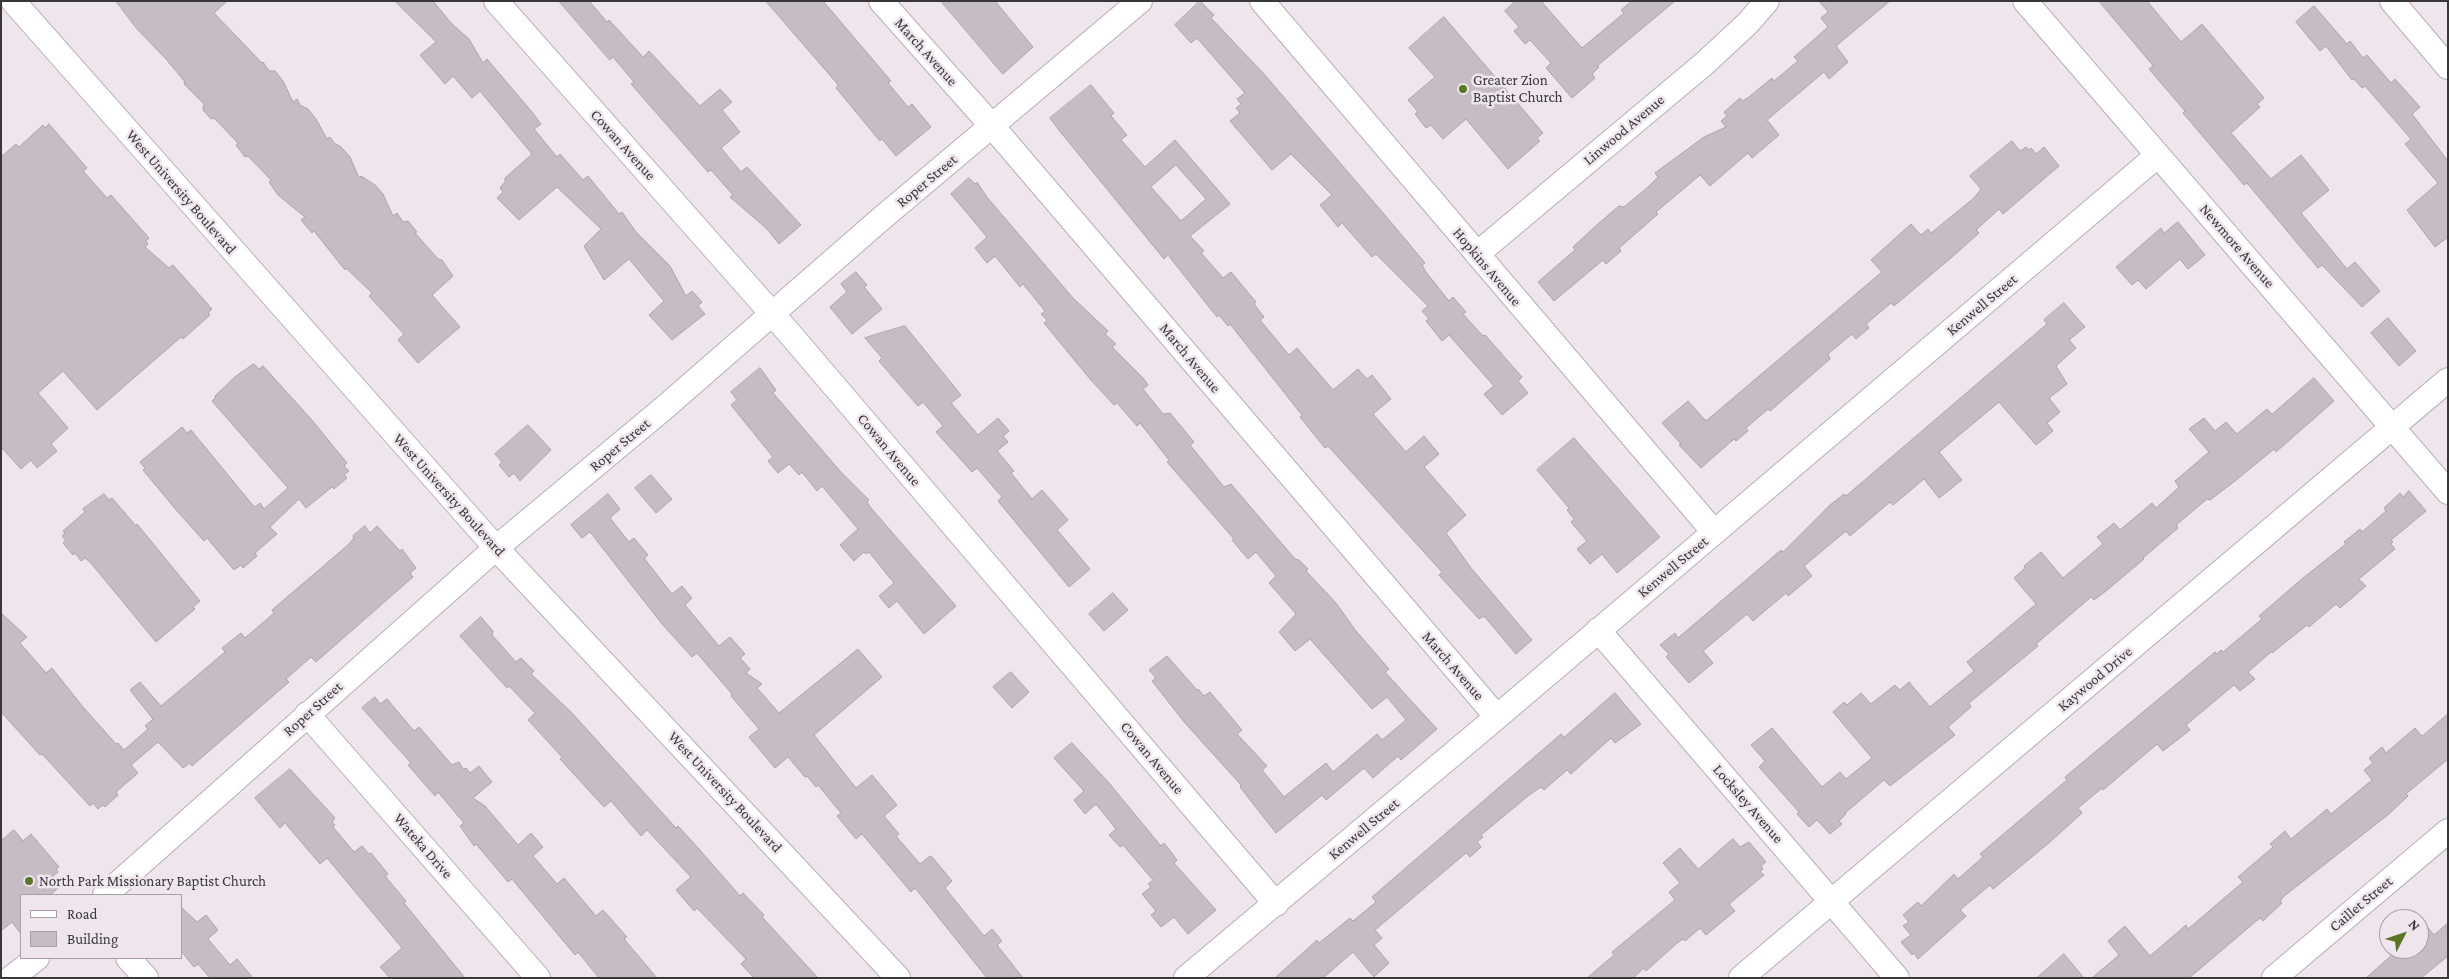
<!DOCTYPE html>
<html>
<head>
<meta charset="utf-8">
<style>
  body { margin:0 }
  #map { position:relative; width:2449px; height:979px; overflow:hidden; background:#eee6ec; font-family:"Crimson Pro",serif }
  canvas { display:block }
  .frame { position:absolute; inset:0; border:2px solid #3a3739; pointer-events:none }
  .legend { position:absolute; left:20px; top:894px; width:162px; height:65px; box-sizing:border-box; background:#eee6ec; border:1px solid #a6a0a4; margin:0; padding:6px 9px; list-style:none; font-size:15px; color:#3a3739 }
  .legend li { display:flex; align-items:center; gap:10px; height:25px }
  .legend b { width:25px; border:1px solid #a6a0a4 }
  .north { position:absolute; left:2379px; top:909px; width:50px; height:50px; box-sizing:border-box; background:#eee6ec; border:1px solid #a6a0a4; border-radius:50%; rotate:49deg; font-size:14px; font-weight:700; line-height:20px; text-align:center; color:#3a3739 }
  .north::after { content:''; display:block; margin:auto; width:18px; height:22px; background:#5c7628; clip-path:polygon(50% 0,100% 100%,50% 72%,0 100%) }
</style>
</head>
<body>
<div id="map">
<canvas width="2449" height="979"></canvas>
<div class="frame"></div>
<ul class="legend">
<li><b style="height:6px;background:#fff"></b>Road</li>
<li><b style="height:14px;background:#c5bdc3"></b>Building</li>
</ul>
<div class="north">N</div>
</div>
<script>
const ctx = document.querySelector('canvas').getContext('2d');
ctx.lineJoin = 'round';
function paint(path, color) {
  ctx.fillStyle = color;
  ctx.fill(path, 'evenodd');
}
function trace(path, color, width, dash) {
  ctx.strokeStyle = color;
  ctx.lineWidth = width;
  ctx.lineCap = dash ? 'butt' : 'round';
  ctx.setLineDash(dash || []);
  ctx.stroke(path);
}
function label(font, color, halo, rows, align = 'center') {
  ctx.font = font + ' "Crimson Pro",serif';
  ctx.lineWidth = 5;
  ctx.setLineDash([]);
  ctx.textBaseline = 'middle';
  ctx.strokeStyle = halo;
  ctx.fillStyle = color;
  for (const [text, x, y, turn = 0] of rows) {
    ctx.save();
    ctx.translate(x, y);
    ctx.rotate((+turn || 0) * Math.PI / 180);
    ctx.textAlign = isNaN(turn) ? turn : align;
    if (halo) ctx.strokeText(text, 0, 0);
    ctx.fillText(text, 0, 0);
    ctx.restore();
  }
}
const building = new Path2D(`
  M116 1H227L214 13 262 63 263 62 269 71H275L283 81 293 102 297 99 300 105 308 109 316 119 327 139 330 137 334 143 341 147 350 157 359 178 361 176 375 185 383 194 393 216 397 213 403 222 408 221 417 232 415 233 438 259 442 260 453 276 432 295 460 327 418 363 398 340 404 334 369 296 372 293 346 268 345 270 314 231 312 233 301 220 305 217 278 195 269 182 271 180 248 156 245 157 236 145 238 143 214 118 211 119 203 110 204 104 184 84 185 82 166 59 137 29Z
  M395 1H433L452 24 469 39 483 63 487 59 532 112 541 124 534 129 557 157 560 154 583 180 588 176 619 214 622 212 636 232 670 266 686 296 692 291 702 302 698 306 705 314 672 340 649 315 664 301 629 259 604 280 584 246 601 229 557 187 519 220 497 198 503 192 500 188 505 182V178L532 154 480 91 472 98 453 76 445 84 420 55 436 42Z
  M559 1H589L607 22 609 20 643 57 649 51 700 106 720 89 732 102 722 110 740 132 721 148 741 172 747 167 801 225 779 244 766 228 730 197 733 195 711 170 708 172 631 84 634 82 613 57 610 60Z
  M766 1H823L891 81 888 83 908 107 912 104 931 127 896 156 882 139 880 141 836 88 838 85Z
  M941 1H995L1033 47 1003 74Z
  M1200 1 1214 15 1211 18 1264 74 1395 227 1425 263 1422 265 1426 272 1449 301 1453 297 1466 312 1463 314 1483 336 1485 335 1522 377 1518 381 1528 393 1502 415 1484 394 1494 386 1449 335 1442 341 1426 321 1429 319 1422 311 1428 306 1376 254 1372 257 1342 223 1338 227 1320 205 1332 195 1291 154 1272 170 1230 121 1240 113 1236 108 1241 104 1237 99 1245 93 1197 38 1191 43 1175 25Z
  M1516 1H1541L1582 48 1624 13 1621 10 1632 1H1675L1597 66 1599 67 1592 74 1595 78 1572 98 1546 68 1551 63 1530 40 1525 44 1514 31 1519 27 1505 11Z
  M1819 1H1890L1836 46 1848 62 1829 79 1824 72 1767 120 1779 135 1752 158 1748 153 1710 186 1700 175 1656 212 1658 214 1619 248 1621 251 1606 264 1603 260 1554 301 1538 282 1575 250 1573 247 1599 223 1619 206 1624 207 1648 187 1658 177 1655 173 1704 137 1726 127 1721 121 1727 116 1724 112 1740 98 1742 101 1749 97 1772 78 1774 81 1798 61 1794 57 1828 27 1821 18 1828 12Z
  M2099 1H2147L2181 42 2202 24 2264 98 2257 104 2260 107 2231 133 2271 179 2301 155 2329 190 2301 213 2347 269 2355 262 2380 291 2362 307 2322 265 2318 268 2247 183 2244 185 2183 113 2185 111 2149 69 2153 66Z
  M2314 6 2347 44 2350 41 2363 58 2367 55 2391 83 2395 79 2420 107 2412 114 2448 161V237L2435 247 2407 210 2438 183 2405 144 2411 139 2365 86 2362 88 2354 79 2352 80 2326 46 2320 51 2296 22Z
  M1444 17 1543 133 1537 138 1540 141 1508 169 1466 119 1443 139 1431 125 1426 128 1415 114 1418 112 1408 100 1435 77 1409 48Z
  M1091 85 1114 113 1111 116 1127 135 1121 140 1145 167 1175 140 1230 204 1190 236 1204 251 1201 253 1223 278 1231 272 1256 302 1254 304 1264 317 1260 320 1289 355 1297 348 1333 390 1358 369 1367 379 1372 375 1391 399 1373 414 1406 452 1424 436 1439 454 1424 467 1466 515 1446 533 1471 568 1532 640 1516 654 1484 616 1479 619 1439 575 1442 572 1328 446 1325 448 1300 417 1302 415 1230 324 1228 326 1219 315 1217 317 1168 255 1164 259 1058 129 1050 118ZM1176 165 1206 199 1181 221 1151 187Z
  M49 124 87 168 83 171 107 198 111 195 149 238 146 241 148 244 145 247 169 268 173 265 212 309 208 313 210 315 183 339 181 337 97 410 63 371 38 393 68 428 51 444 57 451 37 468 31 460 21 469 1 447V157L16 144 19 147 43 125 45 128Z
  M2012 141 2020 151 2026 147 2029 150 2031 148 2036 154 2044 147 2059 166 2003 214 1999 209 1976 230 1979 233 1952 257 1894 306 1891 303 1866 324 1869 328 1856 339 1852 334 1828 354 1830 359 1770 411 1768 409 1746 428 1748 431 1736 441 1734 439 1701 468 1679 445 1681 444 1662 423 1688 401 1706 421 1882 272 1871 260 1911 224 1921 235 1928 229 1931 233 1974 198 1981 189 1970 176Z
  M969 178 975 184 977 182 986 196 1073 298 1108 331 1105 334 1116 344 1112 347 1143 378 1148 385 1143 389 1163 414 1170 413 1194 442 1190 445 1224 487 1231 484 1295 559 1299 560 1308 569 1306 571 1336 603 1356 631 1389 669 1385 672 1437 729 1401 760 1398 756 1373 778 1364 768 1326 800 1322 795 1276 833 1240 787 1241 785 1185 723 1152 681 1156 678 1149 670 1167 656 1197 690 1198 689 1204 696 1210 692 1242 730 1237 734 1267 766 1262 770 1284 797 1326 763 1333 772 1377 734 1382 740 1406 720 1387 697 1372 709 1310 639 1295 651 1279 632 1296 614 1269 583 1276 576 1256 552 1248 559 1232 540 1234 539 1167 462 1169 460 1140 423 1137 426 1117 403 1114 405 1090 379 1044 323 1047 320 1041 314 1045 311 1023 284 1020 287 995 256 987 263 975 248 987 237 951 194Z
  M2178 222 2205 255 2188 269 2180 259 2146 289 2138 280 2132 285 2116 267 2161 228 2164 233Z
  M856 272 867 285 864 287 882 309 852 334 830 307 847 292 841 284Z
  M2064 303 2085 327 2069 340 2076 348 2056 366 2067 384 2049 398 2060 412 2047 423 2053 431 2036 445 1999 402 1939 452 1962 480 1939 498 1924 479 1893 505 1890 502 1850 536 1846 531 1804 566 1812 576 1788 596 1786 593 1753 621 1747 614 1703 651 1713 663 1689 683 1666 657 1669 654 1660 645 1675 633 1678 638 1781 550 1783 552 1830 505 1844 494 1846 496 2047 324 2044 320Z
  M2388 318 2416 351 2399 366 2371 333Z
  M905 326 961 395 951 403 978 435 998 418 1009 431 1003 436 1008 442 997 451 1014 471 1011 473 1032 499 1042 490 1068 520 1057 530 1090 569 1069 587 998 501 1002 497 977 468 972 472 936 432 943 426 923 402 918 406 879 361 882 358 865 338Z
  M254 364 259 369 263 366 311 419 347 463 344 466 349 471 344 475 347 478 334 489 332 487 306 508 299 499 270 527 277 534 255 553 257 556 243 568 241 565 234 570 207 538 204 541 177 511 143 470 145 468 140 462 182 427 187 433 191 430 251 503 255 507 260 503 264 509 288 488 212 401 216 397 215 396 236 376Z
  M760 368 776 390 773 393 840 471 869 500 867 502 871 508 956 606 924 634 897 601 889 608 879 596 894 583 869 552 866 554 864 552 854 561 840 545 858 529 822 486 817 491 802 472 799 475 789 464 778 473 768 461 773 457 731 405 737 400 731 392Z
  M2314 378 2334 401 2276 452 2274 449 2235 481 2210 500 2207 499 2176 525 2178 528 2143 558 2144 559 2106 591 2094 600 2091 597 2036 644 2038 646 1969 703 1971 707 1948 727 1955 735 1890 786 1884 780 1845 813 1846 814 1839 821 1842 824 1830 834 1817 820 1809 827 1797 814 1799 812 1759 767 1765 761 1751 745 1772 728 1822 787 1840 772 1846 779 1872 758 1833 712 1844 702 1847 705 1861 693 1871 704 1895 685 1900 690 1909 682 1930 707 1974 671 1967 662 2036 604 2014 578 2025 568 2024 566 2041 552 2063 578 2103 544 2097 537 2114 523 2120 530 2152 503 2156 508 2179 487 2175 481 2209 452 2189 429 2204 418 2215 431 2226 422 2237 434 2267 409 2272 414Z
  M528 425 551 450 520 481 514 473 509 477 499 465 502 462 495 454Z
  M1574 438 1660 537 1617 573 1602 554 1590 564 1577 549 1587 541 1571 522 1574 519 1567 510 1569 508 1537 470Z
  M651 475 672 499 656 513 635 488Z
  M2409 491 2426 511 2391 540 2393 542 2391 544 2395 549 2359 579 2366 586 2340 608 2336 604 2309 627 2307 625 2272 653 2271 652 2248 672 2255 679 2240 691 2234 685 2186 725 2190 730 2163 751 2157 744 2103 790 2102 788 2078 808 2082 813 2050 842 1993 889 1990 885 1960 910 1966 916 1918 959 1914 953 1912 955 1901 942 1911 935 1903 926 1909 922 1903 915 1918 902 1921 906 1954 874 1958 879 1983 857 1980 854 2067 780 2065 777 2215 652 2217 654 2221 650 2223 652 2262 619 2259 616 2303 578 2346 544 2344 542 2360 529 2362 532 2386 511 2384 508 2400 493 2403 497Z
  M104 494 109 500 112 498 136 526 137 524 200 601 193 607 195 609 156 642 90 562 85 558 81 561 75 553 73 555 63 543 66 541 62 536 65 533 63 531 85 512 83 509Z
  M608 494 620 509 610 518 629 542 634 538 648 555 644 558 672 594 682 586 692 598 685 605 719 646 730 637 745 654 740 658 750 669 746 673 762 684 757 688 779 713 858 649 882 677 814 735 856 788 872 775 897 805 884 816 899 834 896 836 920 864 930 856 933 858 952 881 945 888 984 936 992 929 1002 941 997 945 1023 978H987L915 888 911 892 862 834 856 839 837 816 841 813 818 785 816 787 807 776 805 777 788 757 775 768 749 737 759 729 731 696 732 694 697 653 692 657 662 624 590 532 582 538 571 525Z
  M365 526 370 533 377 526 400 551 402 549 416 568 410 573 413 577 316 662 311 657 286 679 289 682 192 766 190 763 183 768 158 742 131 765 138 773 116 792 118 795 105 807 103 805 98 809 93 803 90 806 42 754 40 755 1 712V613L27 637 20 643 46 673 52 668 83 707 116 744 118 743 124 750 148 729 145 726 153 719 130 690 140 682 161 706 225 652 222 648 241 633 245 638 274 613 272 610 348 545 354 538 353 536Z
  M1113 593 1128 610 1104 631 1089 614Z
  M481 617 493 631 492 635 516 662 521 658 534 671 531 674 572 713 676 828 678 826 699 849 740 896 743 893 764 915 762 917 818 978H754L741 964 746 959 697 908 694 911 676 890 691 877 647 830 641 836 611 801 604 807 560 759 562 757 528 720 535 713 509 686 507 688 460 636Z
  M1011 672 1029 692 1012 708 993 687Z
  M1615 693 1641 724 1615 743 1611 738 1571 774 1567 770 1544 790 1541 787 1528 796 1481 835 1483 837 1477 842 1481 847 1470 857 1466 853 1375 930 1382 938 1374 945 1389 963 1374 977 1353 952 1323 978H1275L1317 940 1319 943 1350 918 1353 921 1376 902 1372 897 1561 734 1564 737Z
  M375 697 380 704 387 699 414 731 419 727 452 765 459 762 463 769 466 768 470 773 479 766 492 782 473 798 485 806 518 845 531 833 543 847 533 856 557 884 564 878 596 916 603 910 627 937 624 939 657 978H599L578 952 575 955 512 879 508 882 476 844 474 846 460 826 464 823 438 792 435 796 408 765 411 763 362 708Z
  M2448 714V759L2406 794 2408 796 2389 814 2283 897 2280 901 2282 903 2263 921 2260 918 2189 978H2092L2119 955 2108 941 2125 926 2150 956 2186 925 2188 929 2243 882 2238 877 2273 847 2270 844 2285 831 2291 839 2327 809 2331 814 2372 780 2364 770 2373 763 2369 758 2382 747 2386 753 2415 728 2422 736Z
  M1072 743 1109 783 1161 846 1164 843 1177 860 1174 863 1216 910 1188 934 1174 917 1161 927 1151 915 1156 911 1142 894 1151 887 1148 884 1153 880 1123 845 1120 847 1109 835 1116 829 1096 804 1085 814 1074 800 1084 791 1054 758Z
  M290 769 335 818 332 822 335 825 333 827 354 852 362 846 369 854 371 853 388 874 385 876 406 901 404 903 465 978H390L380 967 402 948 327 858 320 864 285 823 280 828 255 798Z
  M14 830 23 841 31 834 59 867 56 869 58 872 53 876 61 886 50 895H21V934L12 922 1 931V841Z
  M1733 839 1740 847 1749 842 1766 862 1761 866 1763 869 1760 872 1764 875 1729 904 1735 911 1706 935 1700 928 1685 941 1683 939 1676 944 1646 971 1644 968 1633 978H1587L1614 955 1612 952 1675 900 1669 892 1680 883 1663 863 1680 848 1698 869Z
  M181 907 197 922 206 915 218 930 208 939 230 965 237 959 253 978H210L198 964 194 967 181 951Z
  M2419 917 2434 935 2448 923V956L2421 978H2366L2392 955 2394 957 2403 949H2419Z
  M2064 954 2084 978H2037Z`);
paint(building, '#c5bdc3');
trace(building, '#aca4aa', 1);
const minor = new Path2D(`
  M13 1 496 548 898 978
  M496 1 790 334 1276 904
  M881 1 992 126 1497 717
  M1262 1 1714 532
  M2025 1 2448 492
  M2392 1 2448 67
  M1477 254 1705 63 1748 23 1767 1
  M1598 630 1897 978
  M307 714 538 978
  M105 895 496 548 664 408 882 218 1140 1
  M128 958 146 978
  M11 978 37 958
  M1186 978 1497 717 2158 155
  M1741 978 2448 380
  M2274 978 2448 831`);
trace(minor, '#b7afb5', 26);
trace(minor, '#fff', 24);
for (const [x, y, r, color] of [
  [1463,89,5,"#5c7628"],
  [29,881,5,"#5c7628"]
]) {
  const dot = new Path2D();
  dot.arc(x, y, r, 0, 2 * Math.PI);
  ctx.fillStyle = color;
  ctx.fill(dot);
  trace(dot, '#eee6ec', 2);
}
label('15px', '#3a3739', '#eee6ec', [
  ["March Avenue",926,52,48],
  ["Linwood Avenue",1624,130,-40],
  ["Cowan Avenue",623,145,48],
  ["Roper Street",927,181,-40],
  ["West University Boulevard",181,192,49],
  ["Newmore Avenue",2237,246,49],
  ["Hopkins Avenue",1487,267,50],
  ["Kenwell Street",1982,305,-40],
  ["March Avenue",1190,358,50],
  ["Roper Street",620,445,-40],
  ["Cowan Avenue",889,450,50],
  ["West University Boulevard",449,495,48],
  ["Kenwell Street",1673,567,-40],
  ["March Avenue",1453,666,49],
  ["Kaywood Drive",2095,679,-40],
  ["Roper Street",313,709,-42],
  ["Cowan Avenue",1152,758,50],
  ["West University Boulevard",725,792,47],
  ["Locksley Avenue",1748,804,49],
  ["Kenwell Street",1364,829,-40],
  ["Wateka Drive",423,846,49],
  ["Caillet Street",2361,904,-40]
]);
label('15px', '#3a3739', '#eee6ec', [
  ["Greater Zion",1473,80],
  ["Baptist Church",1473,97],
  ["North Park Missionary Baptist Church",39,881]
], 'left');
</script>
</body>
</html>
